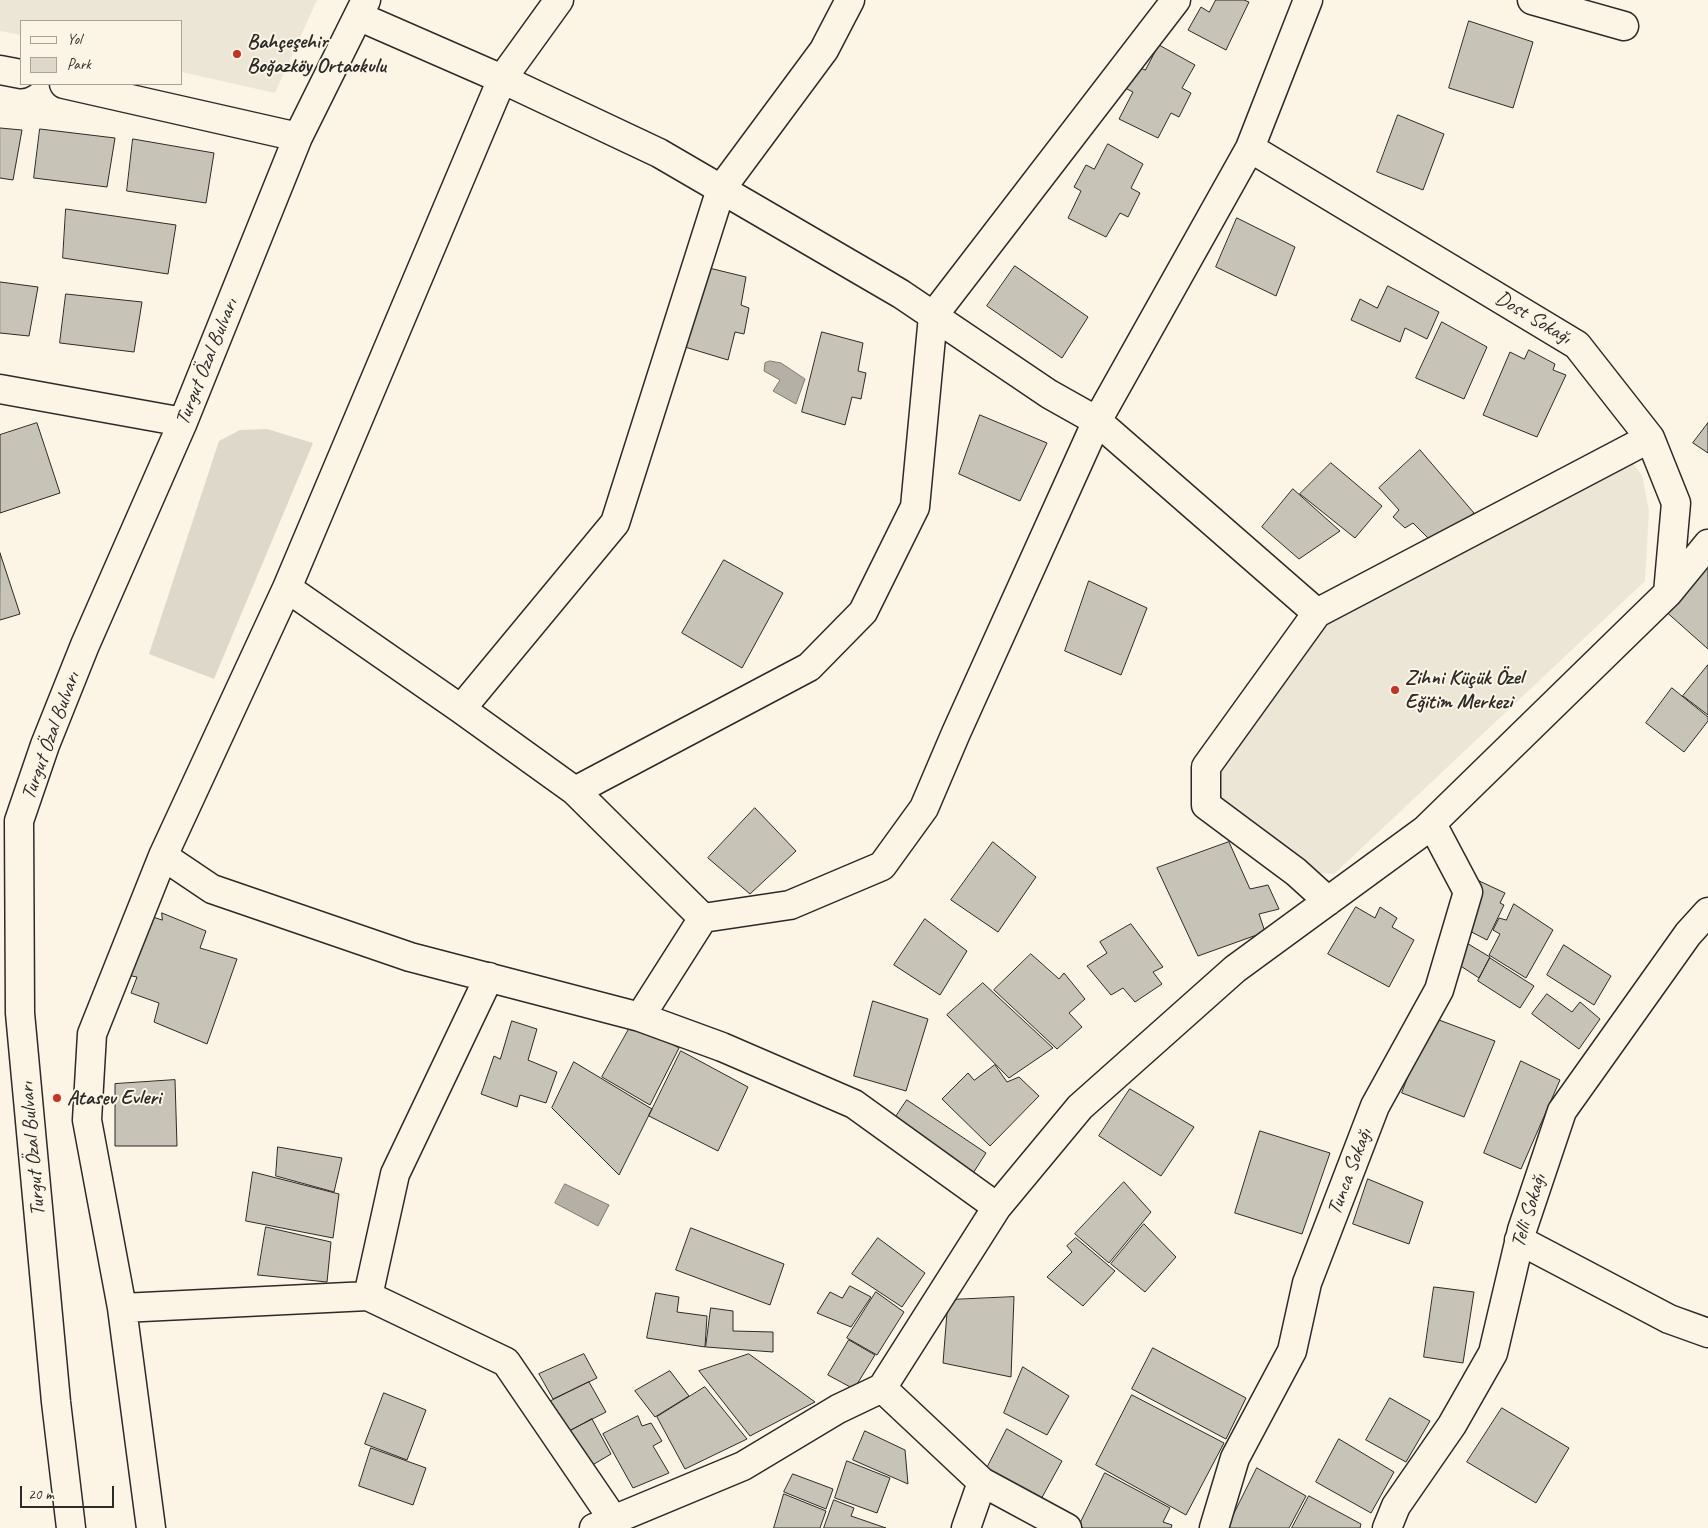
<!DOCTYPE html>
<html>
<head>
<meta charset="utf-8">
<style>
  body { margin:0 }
  #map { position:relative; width:1708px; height:1528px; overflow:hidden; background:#fcf5e5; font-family:Caveat,sans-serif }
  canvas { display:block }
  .legend { position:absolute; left:20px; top:20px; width:162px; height:65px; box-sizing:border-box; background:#fcf5e5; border:1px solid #a8a49b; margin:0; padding:6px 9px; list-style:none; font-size:15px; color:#2b2b2b }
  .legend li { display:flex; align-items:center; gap:10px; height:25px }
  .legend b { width:25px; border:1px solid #a8a49b }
  .scale { position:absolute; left:20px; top:1486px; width:94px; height:22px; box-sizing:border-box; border:2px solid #2b2b2b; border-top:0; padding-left:6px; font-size:15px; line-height:18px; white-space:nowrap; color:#2b2b2b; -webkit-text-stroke:4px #fcf5e5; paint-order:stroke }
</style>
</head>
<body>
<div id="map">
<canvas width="1708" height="1528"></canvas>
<ul class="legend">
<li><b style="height:6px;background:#fcf5e5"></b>Yol</li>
<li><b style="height:14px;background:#ded8ca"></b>Park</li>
</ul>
<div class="scale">20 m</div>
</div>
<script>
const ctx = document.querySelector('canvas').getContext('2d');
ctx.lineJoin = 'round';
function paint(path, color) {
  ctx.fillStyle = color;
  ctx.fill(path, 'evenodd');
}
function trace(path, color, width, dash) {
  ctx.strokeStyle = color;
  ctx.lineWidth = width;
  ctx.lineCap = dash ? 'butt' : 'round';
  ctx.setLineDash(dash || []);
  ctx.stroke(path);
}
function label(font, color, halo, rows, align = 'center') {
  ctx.font = font + ' Caveat,sans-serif';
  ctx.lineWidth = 4;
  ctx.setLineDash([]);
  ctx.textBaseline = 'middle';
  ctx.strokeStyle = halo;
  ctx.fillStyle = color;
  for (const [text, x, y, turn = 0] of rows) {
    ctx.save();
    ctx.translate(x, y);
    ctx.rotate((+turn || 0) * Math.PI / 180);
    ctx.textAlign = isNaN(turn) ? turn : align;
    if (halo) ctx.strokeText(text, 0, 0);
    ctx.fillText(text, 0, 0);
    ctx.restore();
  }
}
paint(new Path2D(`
  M0 0H317L275 93 181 72V21H21V35L0 31Z
  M1624 452 1642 475 1649 511 1645 581 1334 874 1296 872 1206 805V767L1317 613Z`), '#ece6d7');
paint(new Path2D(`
  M267 429 313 443 214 679 149 654 219 441 240 430Z`), '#ded8ca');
const water = new Path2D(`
  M770 361 781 363 805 379 796 404 773 391 780 380 764 371 765 363Z
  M565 1184 609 1205 598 1226 555 1203Z`);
paint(water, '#b4b0a5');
trace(water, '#7d7b74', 1);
const building = new Path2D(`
  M1216 0H1244L1249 2 1226 50 1188 30 1201 7 1209 12Z
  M1469 21 1533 42 1513 108 1449 88Z
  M1159 45 1195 65 1182 88 1191 93 1179 117 1171 113 1158 138 1119 119 1133 92 1125 88 1137 66 1145 70Z
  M1398 115 1444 134 1423 190 1377 172Z
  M0 128 22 130 13 180 0 178Z
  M40 129 115 138 107 187 34 178Z
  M133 139 214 153 206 203 127 191Z
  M1108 144 1143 164 1131 188 1140 193 1128 217 1120 213 1106 237 1068 218 1081 191 1074 187 1086 165 1094 169Z
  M66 209 176 225 168 274 63 258Z
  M1237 218 1295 247 1276 296 1216 267Z
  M1015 266 1088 317 1062 358 987 306Z
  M705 267 746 277 741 305 749 308 744 334 735 332 728 360 685 347Z
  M0 282 38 287 29 336 0 333Z
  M1388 286 1439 312 1427 339 1405 328 1400 342 1351 320 1360 299 1377 308Z
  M66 294 142 302 134 352 60 343Z
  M1442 322 1487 347 1464 399 1416 378Z
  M822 332 863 343 858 371 866 373 861 399 852 397 845 425 802 412Z
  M1529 350 1555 364 1553 370 1566 375 1537 437 1483 415 1510 352 1524 359Z
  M980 415 1047 443 1020 501 959 474Z
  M37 423 60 493 0 513V435Z
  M1708 423V453L1693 443Z
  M1420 450 1474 513 1434 544 1413 523 1405 528 1393 517 1399 510 1379 488Z
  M1331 463 1382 506 1355 538 1300 494Z
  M1293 489 1340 531 1299 559 1262 527Z
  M0 553 20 614 0 620Z
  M724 560 783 593 742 668 682 633Z
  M1708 565V649L1663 609Z
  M1089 581 1147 608 1121 675 1065 651Z
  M1708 665V715L1683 696Z
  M1672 688 1708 717V721L1684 752 1646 723Z
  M755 808 796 851 750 894 708 858Z
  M993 842 1036 877 998 932 951 900Z
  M1229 842 1250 889 1268 885 1279 909 1259 914 1265 932 1198 956 1157 868Z
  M1475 879 1505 893 1500 903 1504 905 1487 940 1460 926Z
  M1514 904 1553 930 1526 978 1489 955 1500 934 1493 930 1499 918 1506 920Z
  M1356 907 1375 918 1380 907 1397 918 1392 927 1414 940 1389 987 1328 954Z
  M162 913 206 931 200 948 237 959 207 1044 154 1022 159 1003 131 993 137 977 127 975 146 925 150 927 153 917 162 920Z
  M925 919 967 951 940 995 894 965Z
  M1131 924 1163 967 1153 972 1162 984 1135 1002 1123 988 1111 995 1087 966 1107 953 1100 942Z
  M1460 939 1490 957 1479 978 1450 959Z
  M1564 945 1611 976 1594 1005 1547 975Z
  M1031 954 1059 979 1064 973 1085 999 1069 1013 1082 1027 1057 1049 994 990Z
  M1490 958 1534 986 1520 1008 1478 981Z
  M983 983 1053 1048 1009 1078 947 1015Z
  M1547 994 1572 1012 1580 1002 1600 1019 1579 1049 1532 1014Z
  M873 1001 928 1019 906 1091 854 1076Z
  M1431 1017 1495 1041 1464 1117 1402 1093Z
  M512 1021 537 1029 528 1060 557 1072 546 1103 520 1095 517 1107 481 1094 494 1056 500 1059Z
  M633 1022 679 1048 650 1105 602 1077Z
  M681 1051 748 1087 718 1151 649 1116Z
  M1521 1061 1560 1080 1521 1169 1484 1153Z
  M574 1062 652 1109 619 1175 552 1108Z
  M995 1065 1007 1082 1019 1077 1039 1096 990 1146 942 1099 968 1073 974 1080Z
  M175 1080 177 1146H115V1084Z
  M1130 1089 1194 1127 1161 1176 1099 1136Z
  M907 1100 986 1153 968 1181 889 1127Z
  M1260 1131 1330 1153 1302 1234 1235 1213Z
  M278 1147 342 1158 334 1192 276 1176Z
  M253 1172 339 1194 333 1238 246 1221Z
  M1368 1179 1423 1202 1409 1244 1353 1224Z
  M1124 1182 1151 1212 1109 1263 1075 1234Z
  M1144 1224 1176 1257 1145 1292 1111 1264Z
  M266 1227 331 1242 327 1282 258 1275Z
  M691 1228 784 1264 770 1305 676 1270Z
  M878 1238 925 1273 902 1307 852 1274Z
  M1076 1238 1115 1271 1083 1306 1047 1277 1072 1252 1067 1246Z
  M850 1286 871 1297 851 1327 817 1313 830 1292 842 1298Z
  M1434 1287 1474 1292 1463 1363 1424 1357Z
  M876 1292 904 1312 877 1355 847 1338Z
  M656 1293 679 1297 677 1312 707 1316 705 1347 647 1338Z
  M1014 1297 1011 1377 943 1363 948 1300Z
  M711 1308 733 1311V1331L773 1332V1352L706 1347Z
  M849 1340 875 1355 854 1389 828 1375Z
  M1153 1348 1246 1398 1226 1439 1132 1389Z
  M584 1354 597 1378 553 1399 539 1374Z
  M749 1354 815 1402 750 1436 699 1371Z
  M1023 1367 1069 1396 1047 1435 1004 1413Z
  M670 1371 689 1396 655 1417 635 1391Z
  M589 1382 606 1412 561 1435 541 1406Z
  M705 1387 747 1439 685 1469 657 1417Z
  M384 1393 426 1410 407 1460 365 1444Z
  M1132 1395 1224 1443 1186 1515 1096 1465Z
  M1390 1398 1430 1421 1406 1462 1366 1440Z
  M1502 1408 1569 1448 1536 1503 1467 1462Z
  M638 1416 642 1426 651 1423 662 1441 653 1446 669 1473 633 1488 603 1434Z
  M592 1419 611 1454 584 1470 563 1435Z
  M1007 1429 1062 1461 1040 1501 986 1470Z
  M865 1431 905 1450 908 1484 853 1460Z
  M1339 1439 1394 1472 1371 1513 1316 1482Z
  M371 1448 426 1468 413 1505 359 1486Z
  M847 1461 890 1478 877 1513 835 1498Z
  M1257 1468 1306 1496 1289 1528H1227Z
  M1105 1473 1170 1508 1163 1522 1172 1525 1171 1528H1083L1079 1526Z
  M793 1474 833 1489 826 1509 784 1492Z
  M784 1494 826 1511 820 1528H774Z
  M1309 1496 1361 1524 1360 1528H1292Z
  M834 1500 854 1508 851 1516 886 1528H824Z`);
paint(building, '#c8c3b7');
trace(building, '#2b2b2b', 1);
const minor = new Path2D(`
  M559 0 502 79 287 588 163 856 212 889 410 957 640 1017 722 1047 854 1104 997 1207
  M1532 0 1624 26
  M358 16 502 79 659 153 901 294 1049 394 1097 421 1250 148 1308 0
  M0 70 21 74
  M64 84 298 137
  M1250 148 1577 345 1650 438 1676 503 1668 593
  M0 389 183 422
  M287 588 461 709 575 791 703 918 640 1017
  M461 709 615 523 721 189 824 50 850 0
  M575 791 809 667 863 612 915 507 933 316 1176 0
  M1328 901 1296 872 1206 805V767L1317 613 1650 438
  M703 918 790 905 882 866 924 808 956 733 1097 421 1317 613
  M489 977 395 1174 368 1296 506 1362 613 1519
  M1519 1240 1669 1319 1708 1333
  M122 1308 87 1120 92 1034 163 856
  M882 1388 982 1482 1067 1528
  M71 1528 56 1402 20 1013 19 821 45 745 85 645 183 422 298 137 366 0
  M151 1528 122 1308 368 1296
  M594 1528 743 1466 838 1409 882 1388 997 1207 1080 1107 1235 969 1425 830 1668 593 1708 544
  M966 1528 982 1482
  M1214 1528 1235 1458 1292 1351 1307 1283 1375 1106 1439 990 1468 892 1432 824
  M1387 1528 1396 1506 1452 1425 1493 1353 1522 1230 1562 1111 1688 934 1708 912`);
trace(minor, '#2b2b2b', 31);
trace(minor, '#fcf5e5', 28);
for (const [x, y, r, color] of [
  [237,54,5,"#c8321e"],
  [1395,690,5,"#c8321e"],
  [57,1098,5,"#c8321e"]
]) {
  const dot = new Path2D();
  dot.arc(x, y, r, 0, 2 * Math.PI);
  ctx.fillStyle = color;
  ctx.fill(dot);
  trace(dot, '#fcf5e5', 2);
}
label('bold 21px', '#2b2b2b', '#fcf5e5', [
  ["Bahçeşehir",247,42],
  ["Boğazköy Ortaokulu",247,66],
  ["Zihni Küçük Özel",1405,678],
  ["Eğitim Merkezi",1405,702],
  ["Atasev Evleri",67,1098]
], 'left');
label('21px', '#2b2b2b', '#fcf5e5', [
  ["Dost Sokağı",1533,318,31],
  ["Turgut Özal Bulvarı",207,362,-68],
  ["Turgut Özal Bulvarı",51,736,-70],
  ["Turgut Özal Bulvarı",33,1149,-95],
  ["Tunca Sokağı",1350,1172,-69],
  ["Telli Sokağı",1529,1211,-73]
]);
</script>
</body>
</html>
